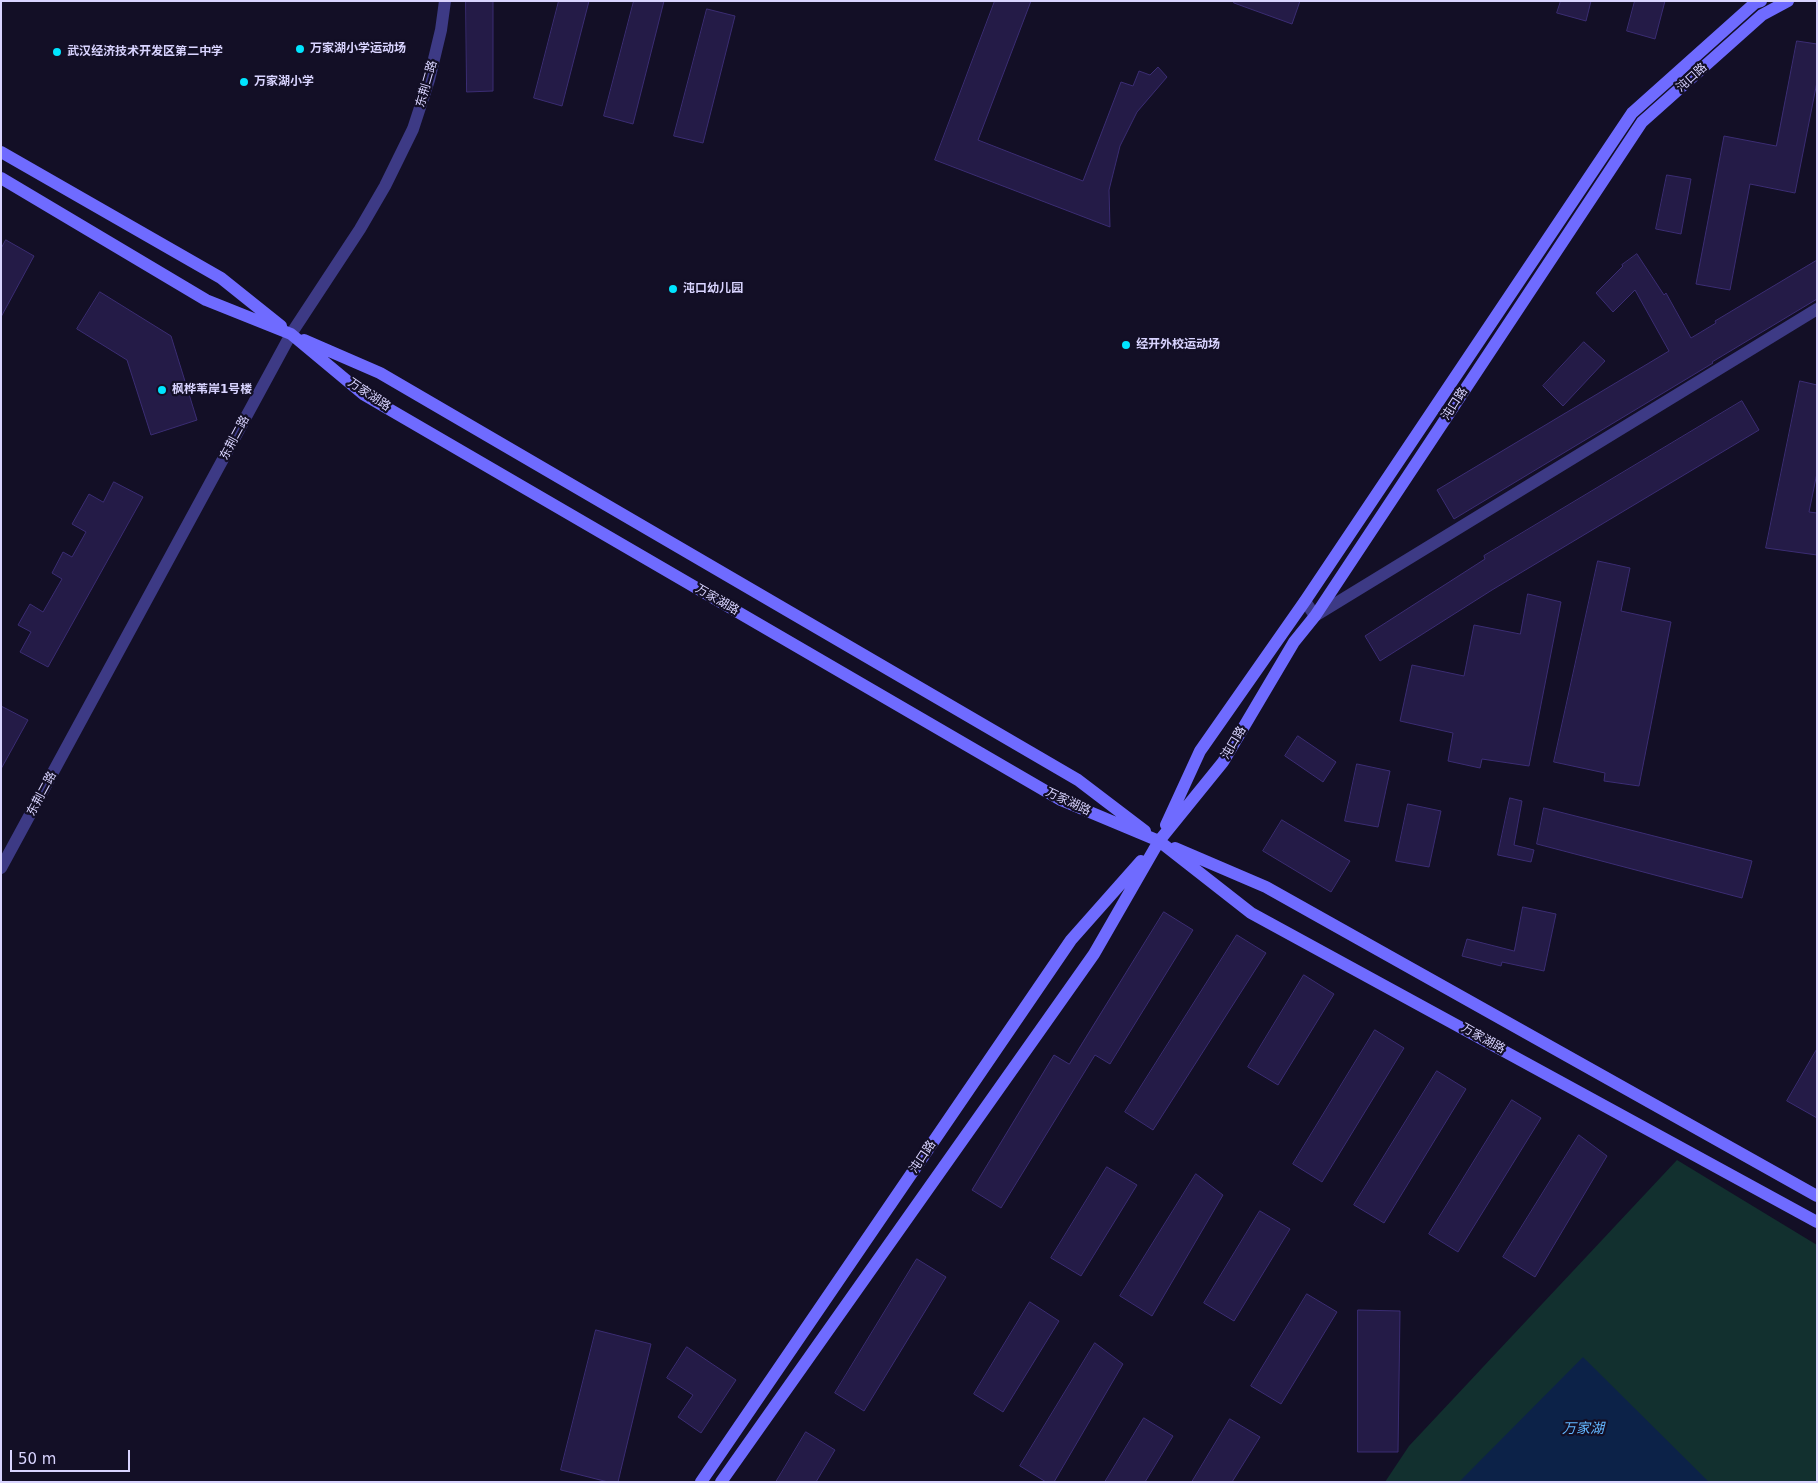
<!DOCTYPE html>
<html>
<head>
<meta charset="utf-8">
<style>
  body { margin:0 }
  #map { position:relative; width:1818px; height:1483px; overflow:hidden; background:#130f26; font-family:"DejaVu Sans",sans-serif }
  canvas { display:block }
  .frame { position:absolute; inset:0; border:2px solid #d9d4ff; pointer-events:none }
  .scale { position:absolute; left:10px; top:1450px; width:120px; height:22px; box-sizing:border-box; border:2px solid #d9d4ff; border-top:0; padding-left:6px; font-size:15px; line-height:18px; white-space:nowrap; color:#d9d4ff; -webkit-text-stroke:4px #130f26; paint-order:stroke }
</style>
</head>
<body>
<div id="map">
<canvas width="1818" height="1483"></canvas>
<div class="frame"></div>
<div class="scale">50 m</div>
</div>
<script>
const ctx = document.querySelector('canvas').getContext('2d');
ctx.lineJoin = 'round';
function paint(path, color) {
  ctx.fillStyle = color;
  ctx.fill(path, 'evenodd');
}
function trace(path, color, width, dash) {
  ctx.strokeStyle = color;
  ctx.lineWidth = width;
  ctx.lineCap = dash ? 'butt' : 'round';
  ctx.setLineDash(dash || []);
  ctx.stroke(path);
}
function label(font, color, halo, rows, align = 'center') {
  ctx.font = font + ' "DejaVu Sans","Noto Sans SC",sans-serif';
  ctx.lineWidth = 4.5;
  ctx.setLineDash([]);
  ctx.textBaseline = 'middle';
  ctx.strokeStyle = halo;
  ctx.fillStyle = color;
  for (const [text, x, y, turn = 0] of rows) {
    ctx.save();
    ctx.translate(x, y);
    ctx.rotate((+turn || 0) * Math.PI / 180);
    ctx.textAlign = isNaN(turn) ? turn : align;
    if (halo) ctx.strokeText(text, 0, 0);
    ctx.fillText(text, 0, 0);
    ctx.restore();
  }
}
paint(new Path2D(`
  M1677 1160 1817 1245V1482H1385L1409 1446Z`), '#12302f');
paint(new Path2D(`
  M1583 1357 1709 1482H1459Z`), '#0c2248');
const building = new Path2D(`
  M466 1H493V91L467 92Z
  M559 1H589L562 106 534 98Z
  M634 1H664L633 124 604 116Z
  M995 1H1031L978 140 1083 181 1121 82 1133 86 1139 71 1150 75 1158 67 1167 77 1137 112 1120 146 1109 190 1110 227 935 160Z
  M1234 1H1300L1292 24 1234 3Z
  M1561 1H1591L1586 21 1557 13Z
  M1635 1H1665L1655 39 1627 31Z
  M707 9 735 16 703 143 674 136Z
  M1797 41 1817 44V82L1795 193 1750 184 1730 290 1696 284 1724 136 1776 146Z
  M1667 175 1691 179 1681 234 1656 229Z
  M6 240 34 256 1 317V249Z
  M1637 254 1664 295 1666 293 1691 338 1716 323 1715 321 1817 260V299L1712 362 1713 363 1454 519 1437 490 1669 351 1635 290 1613 312 1596 293 1623 266 1622 265Z
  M100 292 171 336 197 420 151 435 127 360 77 329Z
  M1584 342 1605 361 1563 406 1543 386Z
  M1800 381 1817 385V473L1809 512 1817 513V555L1766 548Z
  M1742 401 1759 430 1492 590 1380 661 1365 636 1485 559 1484 556Z
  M114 482 143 497 48 667 20 652 31 632 18 625 30 604 43 612 62 579 52 573 63 552 72 557 86 532 72 524 89 494 103 502Z
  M1598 561 1630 568 1621 611 1671 622 1639 786 1604 781 1605 773 1554 762Z
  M1528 594 1561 602 1529 766 1482 759 1480 768 1448 761 1453 733 1400 721 1412 665 1464 676 1474 625 1520 634Z
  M1 706 28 720 1 769Z
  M1298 736 1336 762 1323 782 1285 756Z
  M1357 764 1390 771 1378 827 1345 821Z
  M1510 798 1522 801 1514 845 1534 850 1531 862 1498 855Z
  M1408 804 1441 811 1429 867 1396 861Z
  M1544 808 1752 861 1742 898 1537 844Z
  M1282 820 1350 861 1331 892 1263 851Z
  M1523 907 1556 914 1544 971 1502 962 1501 966 1462 956 1467 939 1514 951Z
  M1164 912 1193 930 1110 1064 1095 1055 1001 1208 972 1190 1054 1055 1069 1064Z
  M1237 935 1266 953 1153 1130 1125 1112Z
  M1304 975 1334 994 1278 1085 1248 1067Z
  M1375 1030 1404 1048 1322 1182 1293 1164Z
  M1817 1049V1118L1787 1101Z
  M1437 1071 1466 1089 1384 1223 1354 1205Z
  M1512 1100 1541 1118 1458 1252 1429 1234Z
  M1579 1135 1607 1156 1535 1277 1503 1257Z
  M1107 1167 1137 1185 1081 1276 1051 1258Z
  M1196 1174 1223 1195 1152 1316 1120 1296Z
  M1260 1211 1290 1229 1234 1321 1204 1303Z
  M917 1259 946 1277 864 1411 835 1393Z
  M1307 1294 1337 1312 1281 1404 1251 1386Z
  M1030 1302 1059 1321 1003 1412 974 1394Z
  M1358 1310 1400 1311 1398 1452H1358Z
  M596 1330 651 1344 618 1482H608L561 1470Z
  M1095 1343 1123 1364 1054 1482H1046L1020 1466Z
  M687 1347 736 1380 701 1433 678 1417 693 1395 667 1378Z
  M1144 1418 1173 1436 1145 1482H1105Z
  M1230 1419 1260 1437 1232 1482H1192Z
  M806 1432 835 1450 816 1482H776Z`);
paint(building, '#241b47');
trace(building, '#3b2d73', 1);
trace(new Path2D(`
  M1305 601 1315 616 1817 309
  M1 868 291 334 360 229 385 186 413 129 429 80 441 30 445 1`), '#3d3a85', 12);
trace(new Path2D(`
  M1 152 221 278 281 326
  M1 178 206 300 291 334 363 394 1061 800 1159 841 1251 913 1817 1222
  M304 340 380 373 1078 780 1145 831
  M1166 825 1200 751 1305 601 1632 113 1755 3 1761 1
  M1175 848 1266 887 1817 1196
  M701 1482 1071 940 1141 861
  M721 1482 1094 954 1159 841 1223 762 1294 642 1315 616 1642 122 1762 15 1788 1`), '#6f6bff', 12);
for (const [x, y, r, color] of [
  [300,49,5,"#00e5ff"],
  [57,52,5,"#00e5ff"],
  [244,82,5,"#00e5ff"],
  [673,289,5,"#00e5ff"],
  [1126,345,5,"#00e5ff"],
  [162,390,5,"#00e5ff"]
]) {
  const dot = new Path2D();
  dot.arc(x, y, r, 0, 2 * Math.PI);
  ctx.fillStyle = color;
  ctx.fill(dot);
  trace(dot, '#130f26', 2);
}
label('bold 12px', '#d9d4ff', '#130f26', [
  ["万家湖小学运动场",310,49],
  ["武汉经济技术开发区第二中学",67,52],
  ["万家湖小学",254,82],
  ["沌口幼儿园",683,289],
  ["经开外校运动场",1136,345],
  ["枫桦苇岸1号楼",172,390]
], 'left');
label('12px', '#d9d4ff', '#130f26', [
  ["沌口路",1692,78,-42],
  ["东荆二路",427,84,-74],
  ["万家湖路",369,395,34],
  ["沌口路",1455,404,-57],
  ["东荆二路",235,438,-62],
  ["万家湖路",717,600,30],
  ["沌口路",1234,743,-59],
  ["东荆二路",42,794,-62],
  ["万家湖路",1068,802,25],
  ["万家湖路",1483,1039,29],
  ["沌口路",923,1157,-56]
]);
label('italic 14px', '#62b6ff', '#130f26', [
  ["万家湖",1583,1429]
]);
</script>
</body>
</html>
